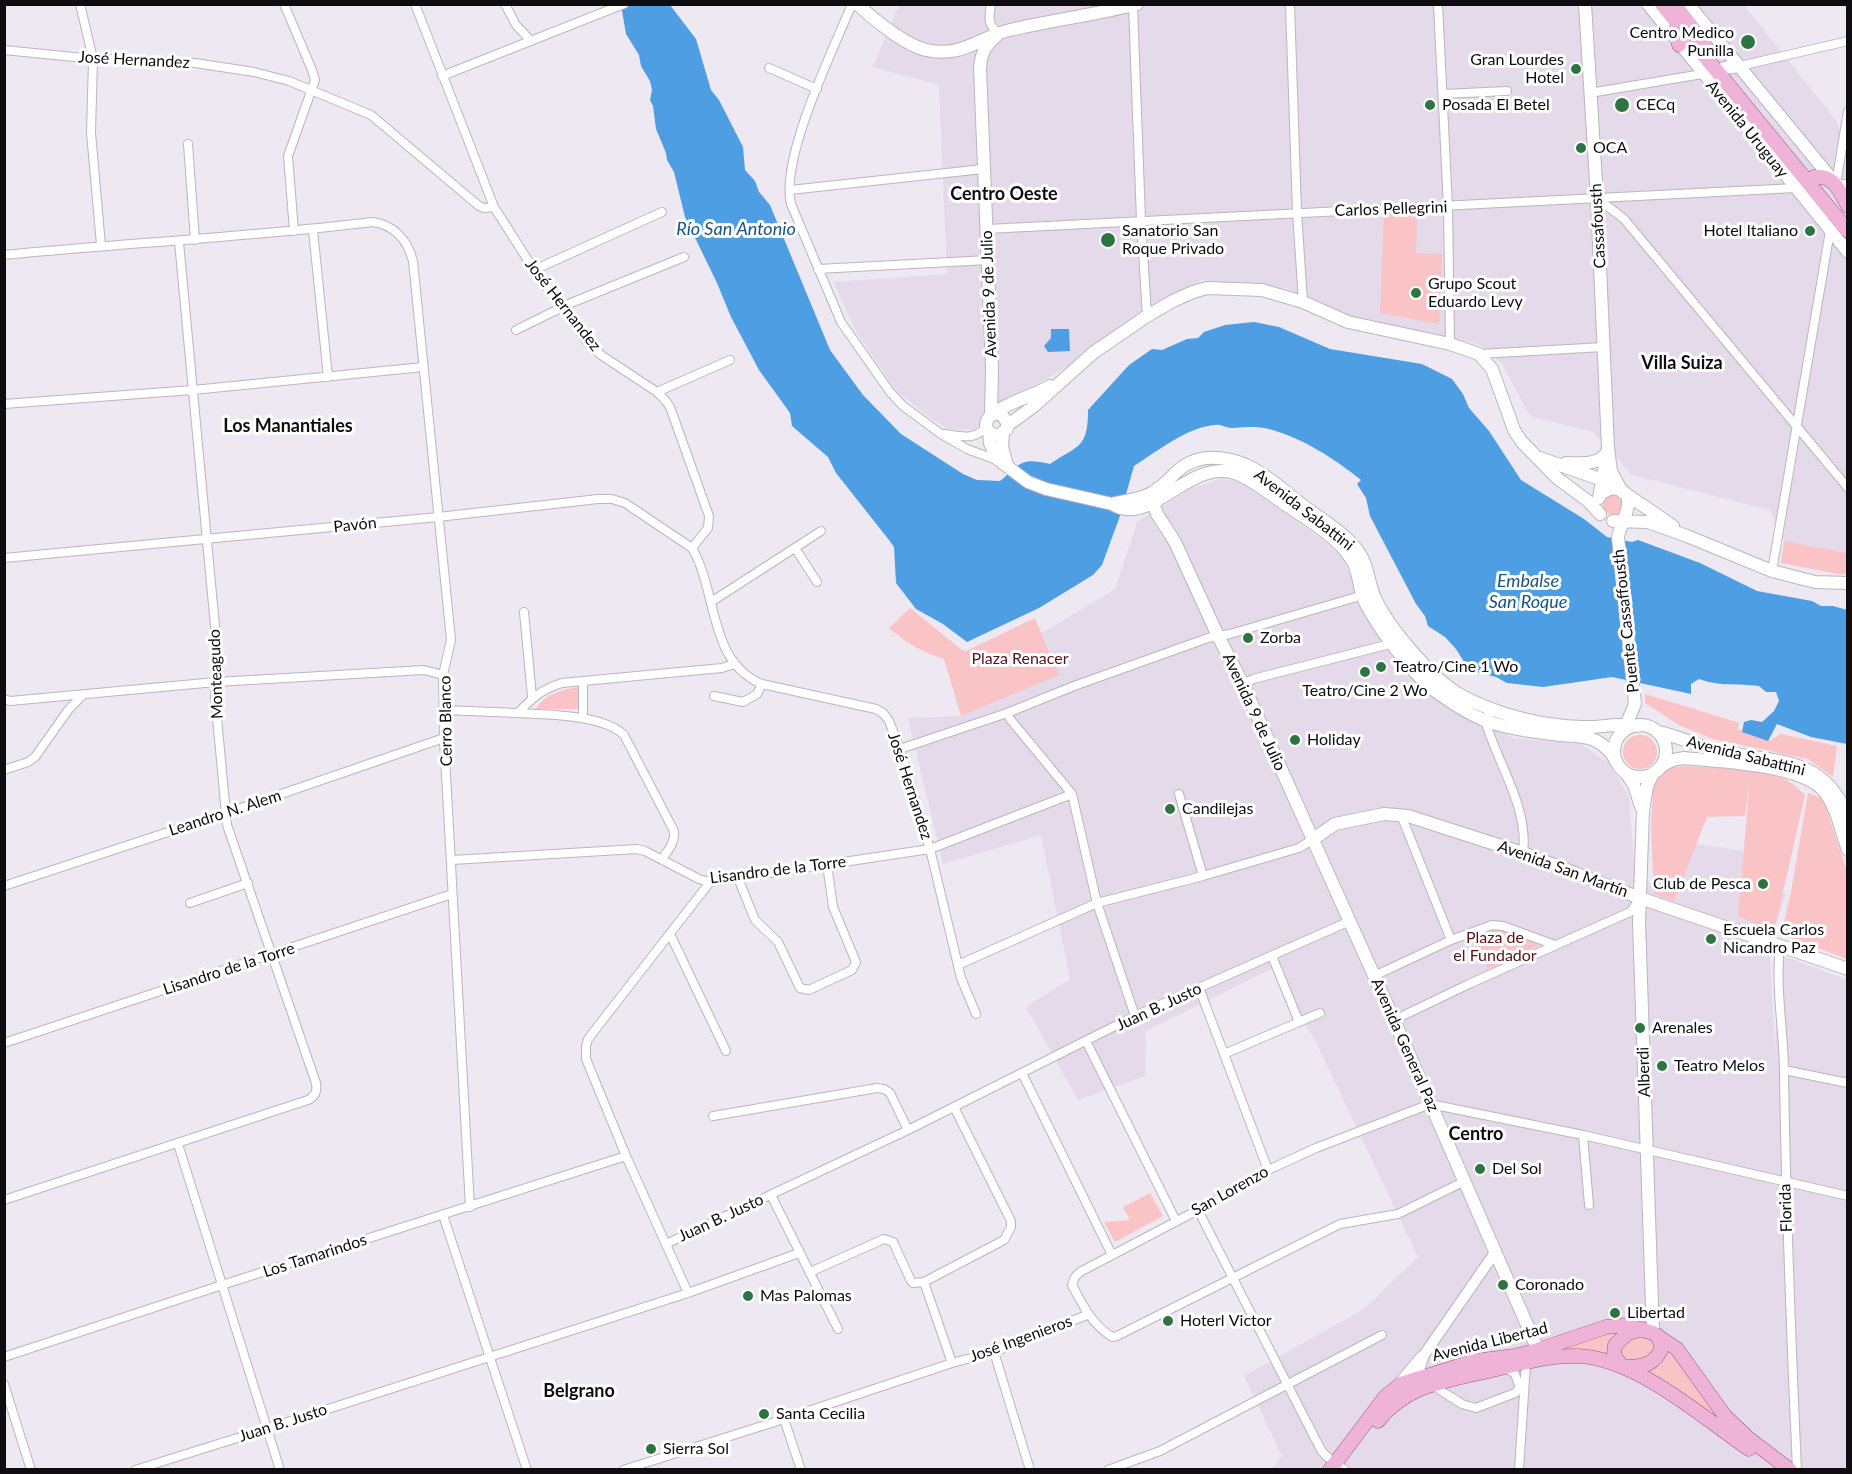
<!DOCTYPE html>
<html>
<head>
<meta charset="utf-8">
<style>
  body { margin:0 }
  #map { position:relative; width:1852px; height:1474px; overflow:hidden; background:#eee8f2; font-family:Lato,sans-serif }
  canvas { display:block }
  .frame { position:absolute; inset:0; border:6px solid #0e0c0f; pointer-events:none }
</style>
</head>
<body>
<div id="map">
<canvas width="1852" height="1474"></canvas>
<div class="frame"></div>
</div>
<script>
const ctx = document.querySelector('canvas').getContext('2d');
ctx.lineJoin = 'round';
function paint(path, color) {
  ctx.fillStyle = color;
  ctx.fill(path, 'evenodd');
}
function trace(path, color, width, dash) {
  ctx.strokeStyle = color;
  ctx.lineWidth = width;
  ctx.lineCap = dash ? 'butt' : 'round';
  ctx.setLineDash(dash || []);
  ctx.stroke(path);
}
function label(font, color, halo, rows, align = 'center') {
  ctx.font = font + ' Lato,sans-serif';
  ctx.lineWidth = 6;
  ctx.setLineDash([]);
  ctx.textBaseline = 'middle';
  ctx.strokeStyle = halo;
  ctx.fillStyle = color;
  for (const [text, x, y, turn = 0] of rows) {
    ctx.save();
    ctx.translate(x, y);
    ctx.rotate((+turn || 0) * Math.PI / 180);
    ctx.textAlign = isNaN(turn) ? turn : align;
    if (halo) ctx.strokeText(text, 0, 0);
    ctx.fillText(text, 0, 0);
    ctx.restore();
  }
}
paint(new Path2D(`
  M899 5H1744L1836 120 1847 147V553L1784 541 1770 510 1632 475 1593 432 1530 416 1502 364 1479 344 1370 323 1328 307 1286 288 1202 280 1154 303 1069 366 1000 404 974 430 947 429 933 420 897 392 857 333 833 282 947 274 939 85 873 67Z
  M1222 479 1239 481 1320 538 1343 558 1367 615 1461 713 1513 738 1581 744 1609 763 1629 796 1635 879 1654 884 1674 900 1696 844 1744 851 1741 881 1786 894 1766 952 1770 957 1775 1049 1779 954 1847 980V1469H1272L1282 1456 1244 1376 1364 1309 1418 1257 1314 1038 1271 969 1146 1031 1145 1076 1078 1100 1026 1007 1070 979 1041 835 943 864 908 718 961 716 1056 668 1042 633 1115 589 1137 522 1192 488Z`), '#e4daea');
paint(new Path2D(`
  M1384 213 1417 215 1416 253 1442 254 1439 324 1380 313Z
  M1603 505a10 10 0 1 1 20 0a10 10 0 1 1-20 0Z
  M1784 541 1847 553V574H1838L1781 563Z
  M910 608 962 650 966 651 1035 618 1059 675 961 716 944 659C923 653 905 642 889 628Z
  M578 687V709H536C545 694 562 690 578 687Z
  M1645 694 1740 723 1737 729 1771 740 1781 734 1837 746 1833 777 1808 759 1713 739 1679 725 1645 703Z
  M1623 752a17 17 0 1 1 34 0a17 17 0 1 1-34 0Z
  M1685 766C1712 768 1758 768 1782 778 1791 782 1798 788 1805 795L1774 932 1738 916 1750 780 1745 816 1707 817 1674 901 1654 894 1651 829 1653 789 1661 773 1673 767Z
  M1808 793 1823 799 1847 871V959L1781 934 1791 892Z
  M1494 930 1505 931 1540 945 1488 969 1472 938Z
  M1150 1193 1163 1216 1115 1242 1104 1222 1130 1220 1123 1207Z
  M1619 1331V1333L1609 1344 1606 1355 1559 1353 1555 1349 1590 1336Z
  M1640 1336 1650 1338 1655 1348 1647 1358 1631 1361 1621 1359 1618 1351 1628 1339Z
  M1671 1351 1729 1426 1647 1373 1660 1363 1667 1352Z`), '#fac3c5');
paint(new Path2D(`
  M621 5H670L696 39 711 90 719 100 743 147 745 170 755 181 759 192 770 205 830 350 863 395 901 434 963 474 977 480 1000 481C1022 463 1020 457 1050 464 1078 445 1088 449 1088 410L1129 365 1152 349 1162 350 1187 339 1198 338 1204 332 1225 325 1254 322 1279 327 1330 349 1422 364 1452 379 1463 394 1469 408 1489 431 1521 480 1584 519 1607 537 1632 542 1638 540 1700 563 1757 591 1812 601 1821 606H1833L1847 610V744L1811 737 1777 724 1768 741 1742 732 1744 722 1751 720 1762 722 1774 711 1779 701 1776 692H1766L1759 686C1737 683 1720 687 1699 679L1691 684V694L1612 677 1543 687 1507 683 1496 677 1476 672 1468 668 1456 649 1445 637 1428 626 1425 616 1416 604 1370 516 1366 498 1357 484 1361 480C1335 459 1301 437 1269 429 1257 426 1245 427 1233 428 1228 428 1224 426 1220 425 1213 424 1204 427 1197 429 1175 437 1154 453 1134 466L1120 516 1102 565 1093 575 1039 608 967 642 943 624 916 609 896 583 894 547 889 540 836 473 828 457 792 426 790 413 759 370 731 317 717 283 685 217 674 172 667 160 666 153 656 129 653 106 650 100 652 90 650 81 641 66 639 55 626 34Z
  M1051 329H1069L1070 351 1048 352 1044 346 1051 338Z`), '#4d9ee3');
const minor = new Path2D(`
  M80 4 93 59 91 133 101 245
  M284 4 312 70 315 80 288 156 294 231
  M415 4 494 207
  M505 4 516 25 531 41
  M852 4C833 50 780 158 791 204L841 322 890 392 903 406 941 434 967 449 997 460
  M991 4C989 17 987 26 999 33
  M1290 4 1297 212 1303 302
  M1438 4 1448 207 1450 344
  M1133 6 1141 220 1147 316
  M4 50 74 57 195 63 254 72 289 81 371 115 479 206 484 208 494 207 534 270 589 344 601 355 657 392 665 400 670 407 709 516 708 528 692 548C718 592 708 662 762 684L876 709 884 714 889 721 900 749 930 849 961 978 976 1014
  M1740 66 1848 41
  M769 68 817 89
  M442 76 624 4
  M1590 93 1702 74
  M1443 94 1507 91
  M1848 111 1836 184H1848
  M188 144 195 240
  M790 190 983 169
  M1597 198 1624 219 1848 488
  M987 229 1796 188
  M313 230 328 377
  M4 255C127 243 250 237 372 222 394 224 408 241 413 261L451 640 443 675 444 738 470 1207
  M818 269 988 260
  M534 270 662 212
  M516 330 571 303 684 257
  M1479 354 1604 347
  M657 392 730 360
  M4 404 193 390 423 367
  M945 434C959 436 977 441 986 426
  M795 548 817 582
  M4 558 438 517 598 499H612L625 503 692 548
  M1772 571 1830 231
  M711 602 821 531
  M524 612 532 697
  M1243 684 1253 679 1394 643
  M714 696 743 702 757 694 762 684
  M4 699 10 701 216 682 424 670 443 675
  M444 710 518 713C532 698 542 689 562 683L722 668 734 664
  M1493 710 1485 720C1497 763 1529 807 1523 853
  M518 713C547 715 602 714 624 735L674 831C675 843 669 849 662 859
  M1007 713 1010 719 1072 794 1097 903 1135 1016
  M583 718V681
  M900 749 1007 713 1074 686 1208 638 1230 634 1367 594
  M4 770 28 762 35 757 69 709 84 694
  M1179 794 1203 876
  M1401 815 1451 940
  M452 860 637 849 645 851 699 879 710 882 930 849 1072 794
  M738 878 755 920 778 942 800 988 809 990 852 970 856 962 833 907 827 864
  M4 886 226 813 444 738
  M190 903 248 883
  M670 934 726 1051
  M1780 946C1775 988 1784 1031 1784 1074 1786 1206 1791 1337 1797 1470
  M1272 956 1299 1022
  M958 965 1097 903 1203 876 1299 848 1312 840
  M1374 976 1451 940 1492 925 1503 926 1555 945
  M1199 988 1268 1170
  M1394 1020 1469 984 1630 912 1640 898
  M1086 1041 1176 1221
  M4 1043 452 894
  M1224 1054 1320 1013
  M1784 1070 1848 1083
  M1022 1073 1112 1255
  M713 1116 877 1088 884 1089 890 1093 908 1130
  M1583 1135 1589 1205
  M178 1144 280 1470
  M1465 1181 1398 1214 1340 1224 1117 1336 1112 1337C1092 1324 1083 1306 1072 1285L1075 1277 1080 1272 1198 1210 1268 1170 1316 1148 1430 1104 1583 1135 1848 1196
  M771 1195 838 1329
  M4 1200 308 1100C316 1096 317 1091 316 1083L227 825 215 696 219 669 179 242
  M1198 1210 1321 1450 1325 1455 1345 1470
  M443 1215 527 1470
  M666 1244 908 1130 1135 1016 1350 921
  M810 1272 884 1239 893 1242 911 1281 913 1283 924 1282
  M688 1293 626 1156 586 1059V1046L588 1039 710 882
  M994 1352 1030 1470
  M4 1357 222 1285 626 1156
  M952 1363 924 1282 1004 1240 1011 1227V1221L954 1107
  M1506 1368 1515 1374 1521 1391
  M4 1384 31 1470
  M1432 1385 1462 1404 1476 1408 1515 1393 1524 1383
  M784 1419 801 1470
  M135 1470 266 1429 688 1293 799 1253
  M623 1470 784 1419 952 1363 994 1352 1087 1315
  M1108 1470 1160 1451 1382 1335
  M1519 1470 1526 1363`);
const tertiary = new Path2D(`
  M1429 1375 1423 1374 1419 1369 1424 1355 1496 1251
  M1396 1387 1421 1357`);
const secondary = new Path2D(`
  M857 4C873 19 905 45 926 50 963 58 979 37 1010 30 1052 20 1095 15 1137 4
  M1585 4 1597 198 1608 448 1611 471 1622 492
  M1648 4 1848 252
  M1688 4 1835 183
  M1724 68 1740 66
  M994 414H1001L1007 422V429L999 435C994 435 990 434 987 429 985 424 987 419 990 416 1007 402 1031 397 1050 386
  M991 416 992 368 980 68C981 51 987 44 999 33
  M1008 425 1034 406 1093 353 1147 316 1173 301 1193 292 1207 288 1262 290 1303 302 1348 322 1450 344 1479 354 1492 369 1514 430 1521 441 1557 478 1588 501 1600 514
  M989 432 990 443 996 458 1028 482 1046 489 1112 504C1153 530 1191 451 1242 476 1257 483 1270 494 1283 503 1306 519 1335 535 1350 557 1360 570 1358 586 1364 600 1377 627 1411 672 1434 690 1449 701 1467 713 1484 720 1507 729 1536 732 1560 735 1571 736 1581 736 1592 739 1604 744 1612 752 1617 763
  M1003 433 1002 447 1007 465
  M1540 458 1608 482
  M1566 463C1580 463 1599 466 1607 452
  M1158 488 1153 502 1157 514 1175 542 1218 636 1243 684 1394 1020 1538 1350
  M1626 494 1673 526
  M1600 495C1605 490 1611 487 1618 489 1640 496 1620 523 1618 537L1635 704 1623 732
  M1599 498 1606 459
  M1115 503C1130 500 1146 498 1158 489 1176 475 1181 461 1207 458 1220 457 1234 460 1246 465 1269 476 1289 495 1309 510 1326 522 1345 534 1358 551 1367 563 1368 579 1373 593 1384 623 1430 676 1457 693 1493 714 1541 726 1583 727 1602 728 1618 722 1637 726
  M1613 521 1648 522 1687 536 1772 571 1815 582 1848 583
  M1614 751a26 26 0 1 1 52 0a26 26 0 1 1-52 0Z
  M1657 732C1676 735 1695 745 1714 750 1770 763 1826 753 1848 819
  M1657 770C1666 762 1673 759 1684 758 1718 761 1801 765 1823 790 1837 807 1841 831 1848 850
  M1626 773 1634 785 1641 807
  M1653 773 1647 786 1643 811 1639 922 1653 1333
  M1312 840 1335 824 1384 814 1408 816 1523 853 1640 898 1848 969`);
const primary = new Path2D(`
  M1662 4 1848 231
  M1674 4 1705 44
  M1676 23 1679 45
  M1814 177C1834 175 1839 190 1848 206
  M1621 1365 1614 1355 1615 1345 1628 1333 1643 1329
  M1627 1367C1643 1367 1656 1364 1662 1347L1657 1335
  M1378 1421C1404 1388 1436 1383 1475 1374 1508 1367 1544 1355 1578 1356 1636 1358 1702 1417 1749 1449
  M1330 1470 1385 1397 1401 1384 1475 1361 1515 1356 1538 1350 1606 1327 1626 1325 1653 1333 1677 1349 1725 1416 1748 1438 1790 1470`);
trace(minor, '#bab5be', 10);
trace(tertiary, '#bab5be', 12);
trace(secondary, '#bab5be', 14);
trace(primary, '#9a5880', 15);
trace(minor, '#fff', 8);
trace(tertiary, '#fff', 10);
trace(secondary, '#fff', 12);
trace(primary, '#efb3d7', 14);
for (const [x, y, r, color] of [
  [1748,42,8,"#2e7441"],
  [1576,69,6,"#2e7441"],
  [1430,105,6,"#2e7441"],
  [1622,105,8,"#2e7441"],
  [1581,148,6,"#2e7441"],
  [1810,231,6,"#2e7441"],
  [1108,240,8,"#2e7441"],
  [1416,293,6,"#2e7441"],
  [1248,638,6,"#2e7441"],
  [1381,667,6,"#2e7441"],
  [1365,672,6,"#2e7441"],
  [1295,740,6,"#2e7441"],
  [1170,809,6,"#2e7441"],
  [1763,884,6,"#2e7441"],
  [1711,939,6,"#2e7441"],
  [1640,1028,6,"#2e7441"],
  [1662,1066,6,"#2e7441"],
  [1480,1169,6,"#2e7441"],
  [1503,1285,6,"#2e7441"],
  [748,1296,6,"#2e7441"],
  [1615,1313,6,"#2e7441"],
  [1168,1321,6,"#2e7441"],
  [764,1414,6,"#2e7441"],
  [651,1449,6,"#2e7441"]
]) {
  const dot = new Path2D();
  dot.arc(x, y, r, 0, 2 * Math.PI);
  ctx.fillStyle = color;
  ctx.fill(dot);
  trace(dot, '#fff', 2);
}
label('16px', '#0e0c0f', '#fff', [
  ["Centro Medico",1734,33,"right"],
  ["Punilla",1734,51,"right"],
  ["Gran Lourdes",1564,60,"right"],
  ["Hotel",1564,78,"right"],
  ["Posada El Betel",1442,105],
  ["CECq",1636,105],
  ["OCA",1593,148],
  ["Sanatorio San",1122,231],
  ["Roque Privado",1122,249],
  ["Hotel Italiano",1798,231,"right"],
  ["Grupo Scout",1428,284],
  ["Eduardo Levy",1428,302],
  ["Zorba",1260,638],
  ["Teatro/Cine 1 Wo",1393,667],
  ["Teatro/Cine 2 Wo",1365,691,"center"],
  ["Holiday",1307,740],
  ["Candilejas",1182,809],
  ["Club de Pesca",1751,884,"right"],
  ["Escuela Carlos",1723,930],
  ["Nicandro Paz",1723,948],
  ["Arenales",1652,1028],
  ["Teatro Melos",1674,1066],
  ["Del Sol",1492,1169],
  ["Coronado",1515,1285],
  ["Mas Palomas",760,1296],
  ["Libertad",1627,1313],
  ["Hoterl Victor",1180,1321],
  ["Santa Cecilia",776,1414],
  ["Sierra Sol",663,1449]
], 'left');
label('16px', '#0e0c0f', '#fff', [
  ["José Hernandez",134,60,3],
  ["Avenida Uruguay",1747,129,51],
  ["Carlos Pellegrini",1391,209,-2],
  ["Cassafousth",1598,226,-93],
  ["Avenida 9 de Julio",989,294,-92],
  ["José Hernandez",563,305,52],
  ["Avenida Sabattini",1304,510,38],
  ["Pavón",355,525,-6],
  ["Puente Cassaffousth",1626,621,-96],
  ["Monteagudo",216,674,-92],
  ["Avenida 9 de Julio",1254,712,65],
  ["Cerro Blanco",446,721,-91],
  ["Avenida Sabattini",1746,756,14],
  ["José Hernandez",910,786,72],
  ["Leandro N. Alem",225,813,-18],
  ["Avenida San Martín",1563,869,20],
  ["Lisandro de la Torre",778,870,-7],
  ["Lisandro de la Torre",229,969,-18],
  ["Juan B. Justo",1159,1007,-25],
  ["Avenida General Paz",1405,1045,66],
  ["Alberdi",1644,1072,-92],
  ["San Lorenzo",1230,1191,-29],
  ["Florida",1786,1208,-92],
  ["Juan B. Justo",721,1218,-25],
  ["Los Tamarindos",315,1256,-18],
  ["José Ingenieros",1021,1339,-20],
  ["Avenida Libertad",1490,1342,-14],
  ["Juan B. Justo",283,1423,-18]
]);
label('16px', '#54121c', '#fff', [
  ["Plaza Renacer",1020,659],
  ["Plaza de",1495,938],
  ["el Fundador",1495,956]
]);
label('bold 18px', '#0e0c0f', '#fff', [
  ["Centro Oeste",1004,194],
  ["Villa Suiza",1682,363],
  ["Los Manantiales",288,426],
  ["Centro",1476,1134],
  ["Belgrano",579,1391]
]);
label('italic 18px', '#195381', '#fff', [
  ["Río San Antonio",736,229],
  ["Embalse",1528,581],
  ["San Roque",1528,602]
]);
</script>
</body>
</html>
